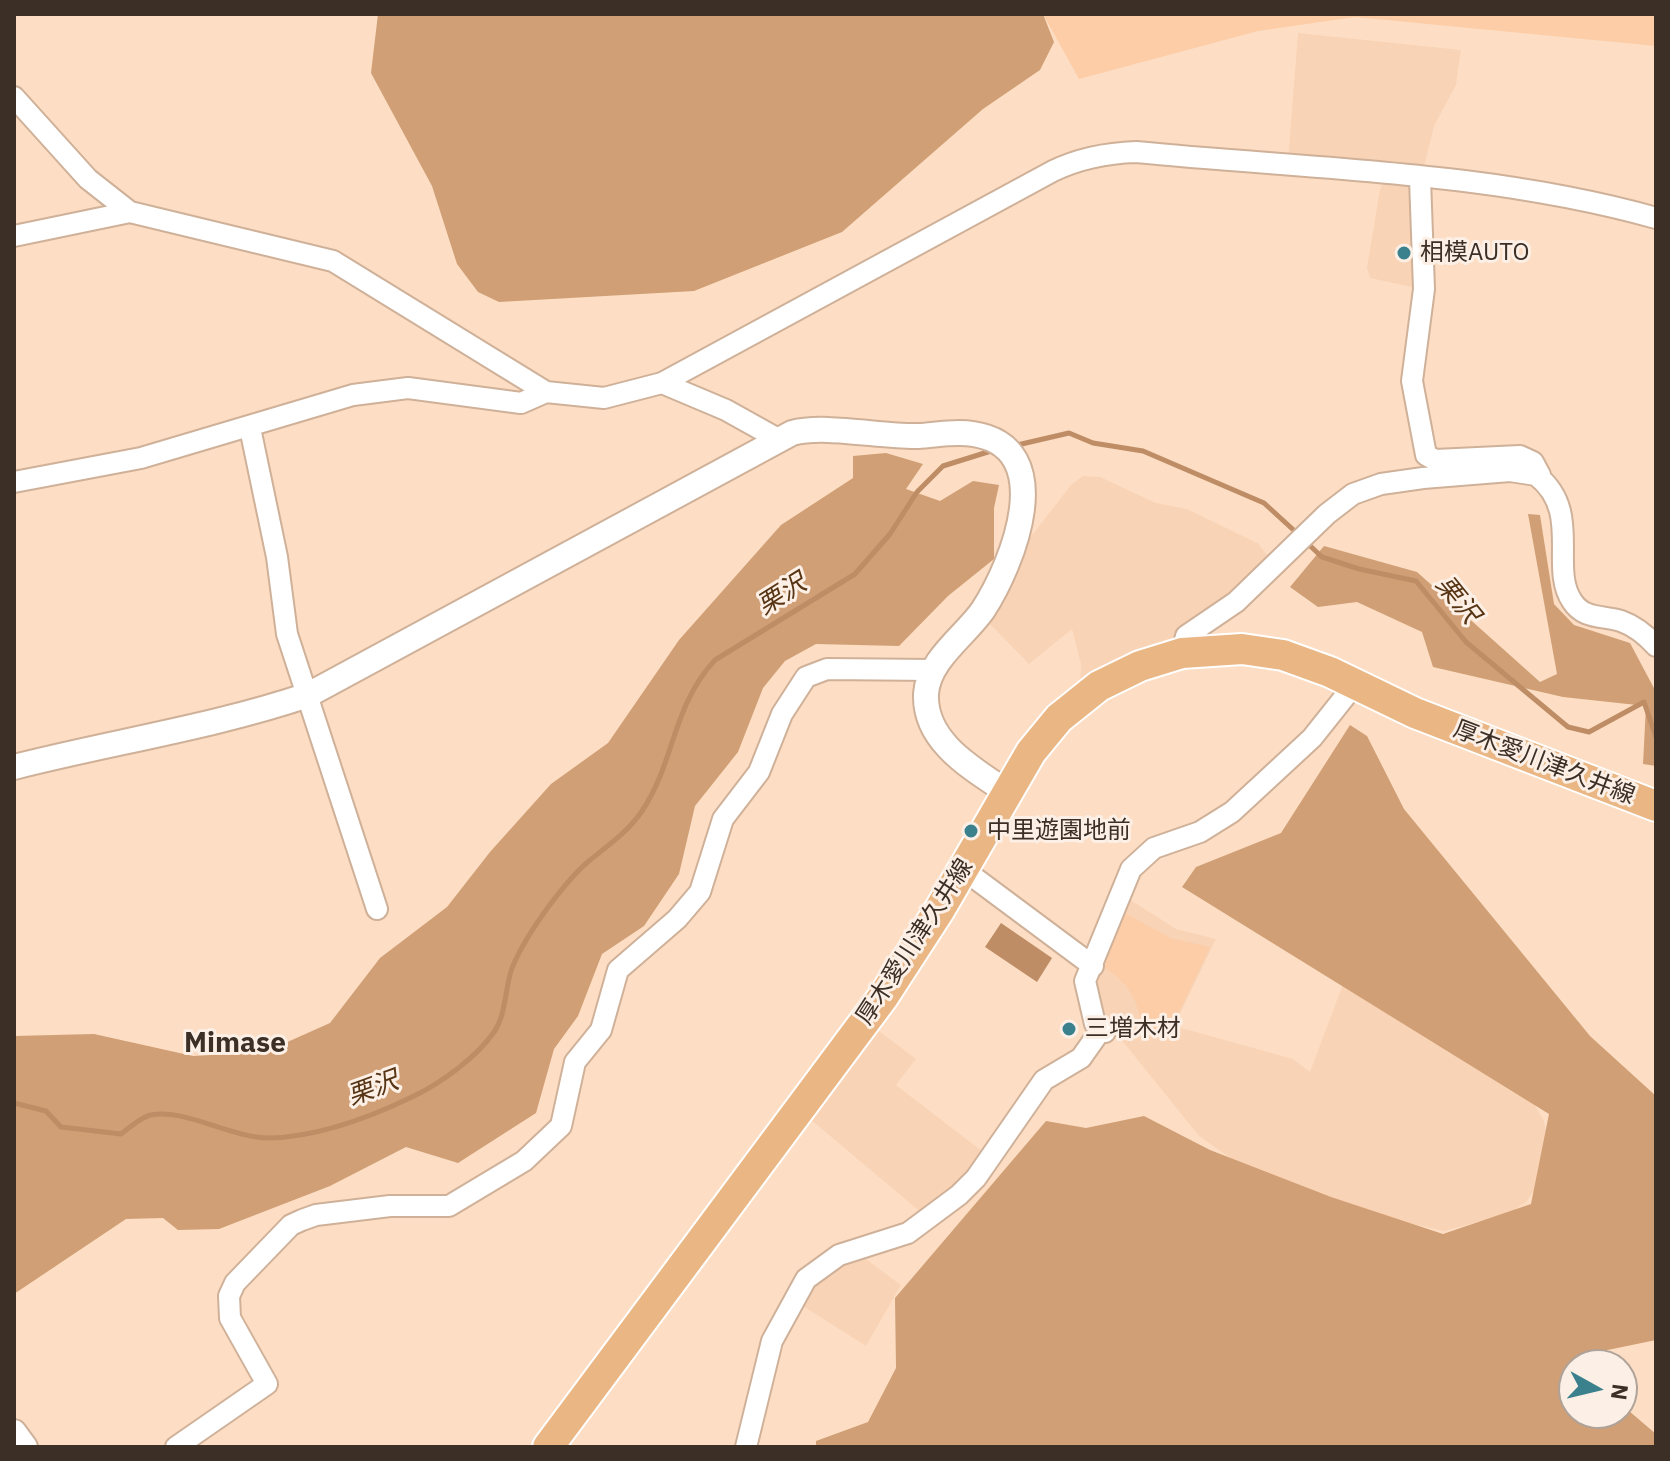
<!DOCTYPE html>
<html>
<head>
<meta charset="utf-8">
<style>
  body { margin:0 }
  #map { position:relative; width:1670px; height:1461px; overflow:hidden; background:#fddec4; font-family:"IBM Plex Sans",sans-serif }
  canvas { display:block }
  .frame { position:absolute; inset:0; border:16px solid #3c2f26; pointer-events:none }
  .north { position:absolute; left:1558px; top:1349px; width:80px; height:80px; box-sizing:border-box; background:#fcefe5; border:2px solid #afa299; border-radius:50%; rotate:98deg; font-size:22px; font-weight:700; line-height:32px; text-align:center; color:#3c2f26 }
  .north::after { content:''; display:block; margin:auto; width:28px; height:36px; background:#3b818d; clip-path:polygon(50% 0,100% 100%,50% 72%,0 100%) }
</style>
</head>
<body>
<div id="map">
<canvas width="1670" height="1461"></canvas>
<div class="frame"></div>
<div class="north">N</div>
</div>
<script>
const ctx = document.querySelector('canvas').getContext('2d');
ctx.lineJoin = 'round';
function paint(path, color) {
  ctx.fillStyle = color;
  ctx.fill(path, 'evenodd');
}
function trace(path, color, width, dash) {
  ctx.strokeStyle = color;
  ctx.lineWidth = width;
  ctx.lineCap = dash ? 'butt' : 'round';
  ctx.setLineDash(dash || []);
  ctx.stroke(path);
}
function label(font, color, halo, rows, align = 'center') {
  ctx.font = font + ' "IBM Plex Sans","Noto Sans JP",sans-serif';
  ctx.lineWidth = 6;
  ctx.setLineDash([]);
  ctx.textBaseline = 'middle';
  ctx.strokeStyle = halo;
  ctx.fillStyle = color;
  for (const [text, x, y, turn = 0] of rows) {
    ctx.save();
    ctx.translate(x, y);
    ctx.rotate((+turn || 0) * Math.PI / 180);
    ctx.textAlign = isNaN(turn) ? turn : align;
    if (halo) ctx.strokeText(text, 0, 0);
    ctx.fillText(text, 0, 0);
    ctx.restore();
  }
}
paint(new Path2D(`
  M1298 33 1461 50 1456 85 1434 126 1422 174 1288 161Z
  M1386 179 1412 182 1421 289 1370 278 1367 268 1380 189Z
  M1083 476 1100 477 1156 503 1187 509 1259 544 1271 561 1180 636 1080 686 1081 664 1072 629 1029 664 986 620 1015 557 1071 485Z
  M1124 896 1176 929 1216 939 1174 1026 1293 1059 1310 1072 1343 984 1530 1097 1544 1121 1548 1144 1541 1181 1526 1202 1510 1213 1444 1231 1282 1194 1199 1136 1099 1012 1090 985Z
  M875 1028 916 1059 896 1085 987 1155 924 1215 810 1119Z
  M863 1257 901 1285 866 1346 798 1303 825 1269Z`), '#f9d3b5');
paint(new Path2D(`
  M1043 14H1656V46L1355 17 1258 31 1079 79Z
  M1125 913 1170 938 1210 947 1166 1039 1142 1031C1139 999 1128 982 1101 965L1118 916Z`), '#fccda7');
paint(new Path2D(`
  M378 14H1043L1054 42 1040 70 983 109 842 232 694 291 499 302 478 292 457 264 432 186 371 73Z
  M886 453 923 464 906 489 940 501 973 481 999 485 994 508V559L948 596 899 646 816 644 785 661 763 688 738 752 695 806 679 874 644 926 602 954 578 1016 554 1049 536 1113 458 1163 406 1147 330 1186 219 1229 178 1230 163 1218 126 1219 14 1294V1036L94 1034 193 1056 265 1052 330 1023 380 958 447 907 490 852 551 784 608 743 679 640 781 525 853 478V456Z
  M1528 514 1540 515 1554 604 1574 625 1630 643 1656 692V766L1643 764 1646 706 1563 697 1433 667 1422 632 1357 602 1318 607 1290 587 1324 546 1417 572 1540 682 1557 674Z
  M1350 725 1367 736 1404 809 1590 1036 1656 1096V1340L1598 1352 1602 1365H1574V1413H1622V1405L1656 1434V1447H816V1441L868 1422 896 1368 895 1298 1046 1121 1086 1128 1144 1116 1210 1150 1331 1197 1443 1234 1531 1204 1549 1114 1182 887 1196 867 1281 833Z`), '#d09f75');
paint(new Path2D(`
  M1001 923 1052 958 1037 982 985 947Z`), '#be8d65');
trace(new Path2D(`
  M1013 446 1069 433 1093 443 1143 451 1264 503 1299 535
  M1306 542 1322 557 1359 569 1416 581 1466 642 1568 727 1589 732 1644 702 1656 737
  M14 1103 46 1111 61 1127 121 1134C129 1128 141 1117 151 1115 184 1108 231 1138 269 1138 318 1137 371 1117 414 1096 441 1083 477 1057 494 1032 506 1015 505 988 512 968 521 946 535 925 549 906 561 890 574 873 589 861 608 845 628 832 642 811 675 762 672 706 715 660L855 574 890 534 917 492 943 466 991 451`), '#be8d65', 5);
const minor = new Path2D(`
  M14 97 88 179 130 212 333 261 546 392 604 398 662 383 726 410 778 439
  M1420 179 1424 289 1412 381 1426 455 1435 460 1520 456 1533 462 1540 475
  M14 236 130 212
  M662 383 1053 171C1080 158 1107 153 1136 152 1309 169 1489 171 1656 218
  M250 428 277 557 287 634 377 909
  M14 482 141 458 353 395 408 388 521 403 546 392
  M1182 653 1186 636 1236 602 1327 514 1353 494 1381 484 1423 478 1510 471 1536 475C1583 511 1549 567 1572 601 1584 620 1603 615 1621 621 1635 626 1647 636 1656 646
  M964 870 1093 966
  M1105 1032 1095 1024 1085 981 1131 869 1154 848 1200 832 1232 812 1312 738 1355 684
  M176 1447 267 1384 230 1318 229 1296 235 1283 291 1225 302 1220 316 1215 390 1206H449L524 1161 561 1126 575 1062 601 1030 618 970 677 919 700 892 723 819 759 772 782 714 806 677 827 669 933 670
  M746 1447 772 1341 806 1279 839 1255 908 1233 959 1195 976 1178 1044 1080 1081 1058 1100 1031`);
const tertiary = new Path2D(`
  M14 767C112 742 213 727 308 695L792 433C824 424 882 437 918 436 936 435 955 431 973 434 1060 447 1013 564 983 610 965 636 928 660 926 694 924 742 973 769 1007 792
  M14 1432 25 1447`);
const primary = new Path2D(`
  M548 1447 883 997 940 909 1031 752 1059 718 1099 686 1140 666 1182 653 1242 649 1283 655 1330 672 1415 713 1656 806`);
trace(minor, '#cfb199', 24);
trace(tertiary, '#cfb199', 28);
trace(primary, '#fff', 34);
trace(minor, '#fff', 20);
trace(tertiary, '#fff', 24);
trace(primary, '#e9b684', 30);
for (const [x, y, r, color] of [
  [1404,253,8,"#3b818d"],
  [971,831,8,"#3b818d"],
  [1069,1029,8,"#3b818d"]
]) {
  const dot = new Path2D();
  dot.arc(x, y, r, 0, 2 * Math.PI);
  ctx.fillStyle = color;
  ctx.fill(dot);
  trace(dot, '#fcefe5', 3);
}
label('24px', '#3c2f26', '#fcefe5', [
  ["相模AUTO",1420,253],
  ["中里遊園地前",987,831],
  ["三増木材",1085,1029]
], 'left');
label('24px', '#3c2f26', '#fcefe5', [
  ["厚木愛川津久井線",1544,763,21],
  ["厚木愛川津久井線",915,942,-57]
]);
label('italic 26px', '#563414', '#fcefe5', [
  ["栗沢",782,595,-32],
  ["栗沢",1457,600,51],
  ["栗沢",373,1089,-20]
]);
label('bold 28px', '#3c2f26', '#fcefe5', [
  ["Mimase",235,1044]
]);
</script>
</body>
</html>
